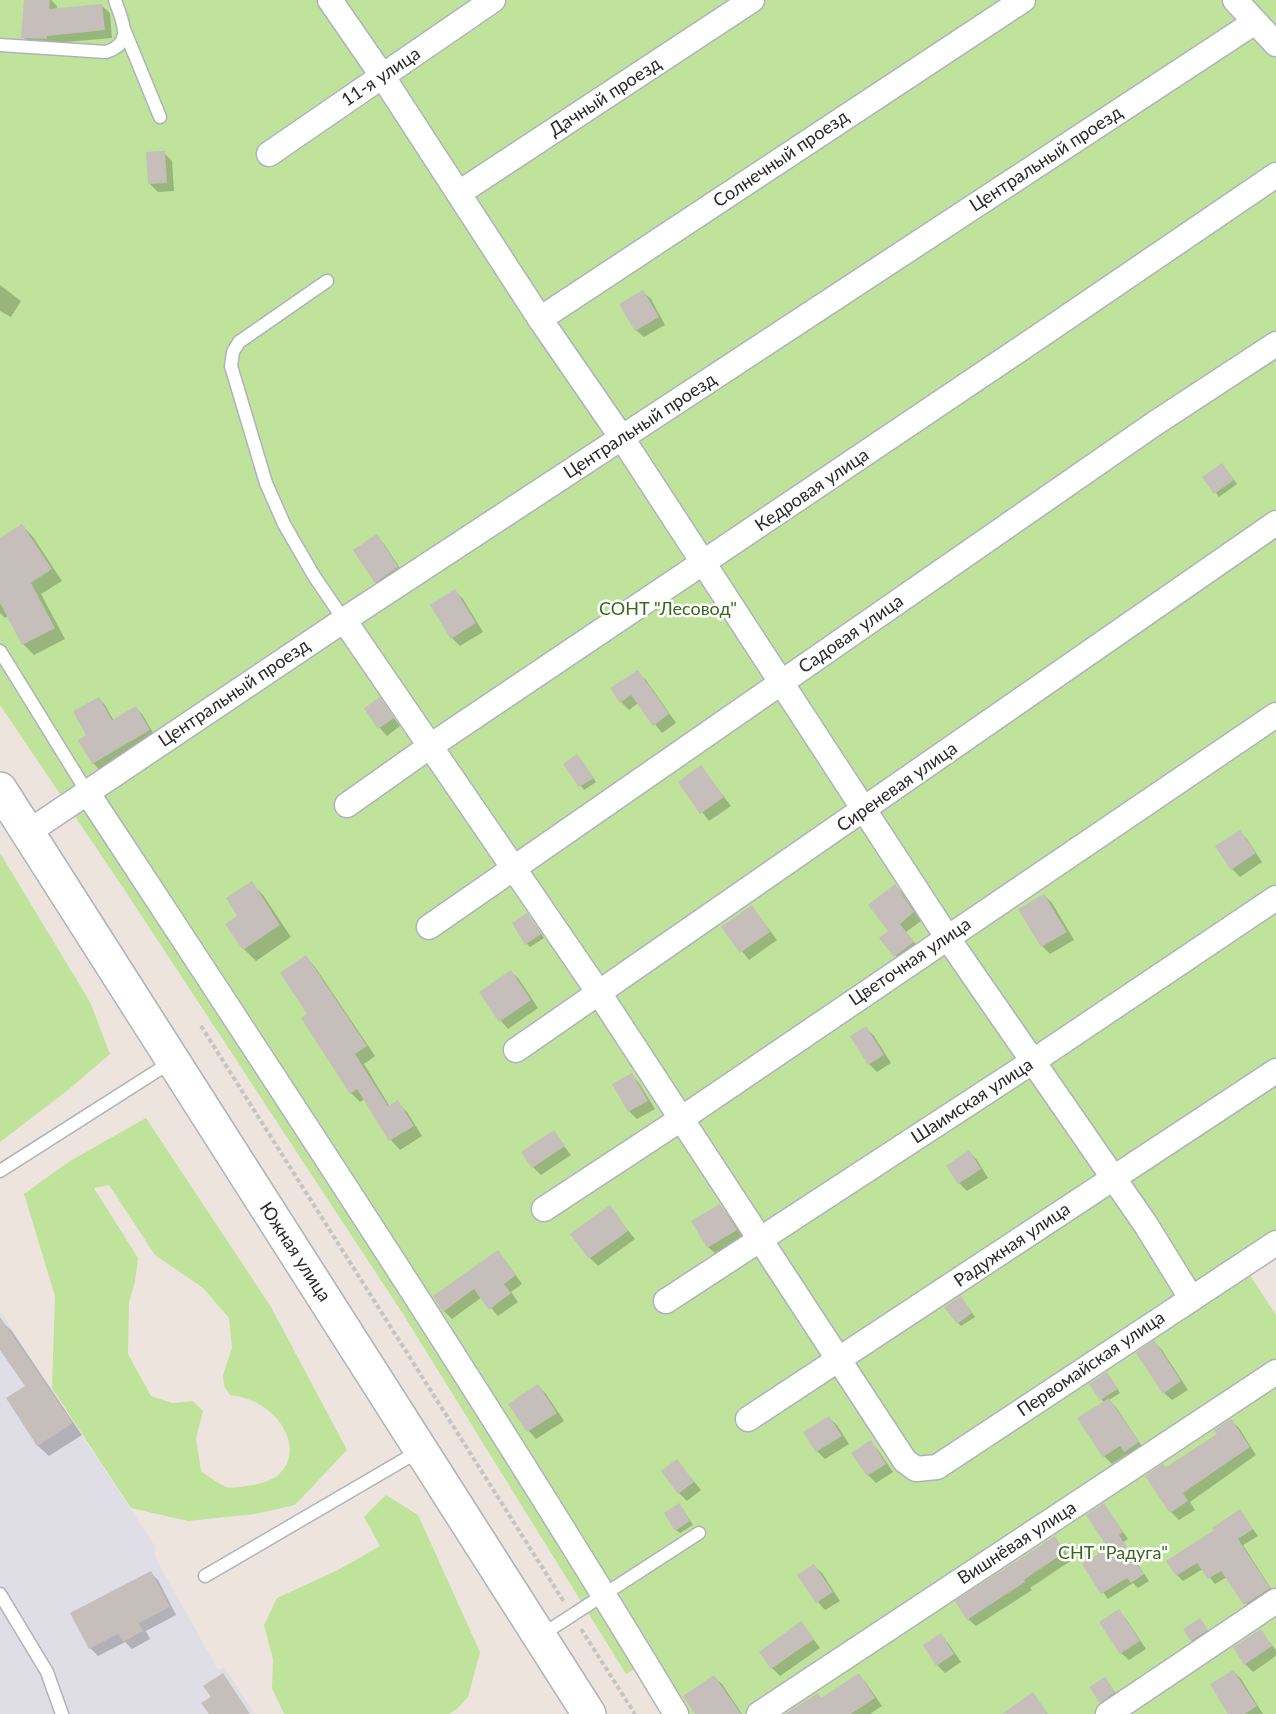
<!DOCTYPE html>
<html>
<head>
<meta charset="utf-8">
<style>
  body { margin:0 }
  canvas { display:block; background:#ede4de }
</style>
</head>
<body>
<canvas width="1276" height="1714"></canvas>
<script>
const ctx = document.querySelector('canvas').getContext('2d');
ctx.lineJoin = 'round';
function paint(path, color) {
  ctx.fillStyle = color;
  ctx.fill(path, 'evenodd');
}
function trace(path, color, width, dash) {
  ctx.strokeStyle = color;
  ctx.lineWidth = width;
  ctx.lineCap = dash ? 'butt' : 'round';
  ctx.setLineDash(dash || []);
  ctx.stroke(path);
}
function label(font, color, halo, rows, align = 'center') {
  ctx.font = font + ' Lato,sans-serif';
  ctx.lineWidth = 5;
  ctx.setLineDash([]);
  ctx.textBaseline = 'middle';
  ctx.strokeStyle = halo;
  ctx.fillStyle = color;
  for (const [text, x, y, turn = 0] of rows) {
    ctx.save();
    ctx.translate(x, y);
    ctx.rotate((+turn || 0) * Math.PI / 180);
    ctx.textAlign = isNaN(turn) ? turn : align;
    if (halo) ctx.strokeText(text, 0, 0);
    ctx.fillText(text, 0, 0);
    ctx.restore();
  }
}
paint(new Path2D(`
  M0 1311 155 1546V1557L218 1670 224 1667 255 1714H0Z`), '#dfdee6');
paint(new Path2D(`
  M0 0H1276V1256L1249 1274 1276 1315V1714H684L650 1660 626 1674 403 1314 124 889 0 705Z
  M0 853 90 1002 110 1054 68 1090 0 1142Z
  M146 1118 271 1307 347 1450 295 1505 255 1514 188 1521 131 1508 52 1388 55 1296 24 1194 70 1161ZM109 1185 155 1255 203 1288 229 1318 232 1348 223 1375 224 1386 230 1395C292 1401 319 1480 246 1486 239 1487 230 1489 224 1486 216 1482 208 1476 201 1471L196 1438 203 1411 193 1401 172 1403 151 1396 128 1354 129 1302 135 1282 138 1258 94 1188Z
  M386 1495 418 1515 480 1652 468 1697 458 1708 449 1714H284L272 1688 273 1659 264 1625 277 1598 338 1570 380 1546 364 1517Z`), '#bfe39b');
paint(new Path2D(`
  M25 0H51L57 6V10L102 6 110 13 112 38 31 45 23 37Z
  M164 153 172 161 174 191 158 192 150 184Z
  M0 285 21 301 11 317 0 311Z
  M643 292 651 299 665 325 644 337 636 330Z
  M1226 469 1237 484 1219 497 1205 478Z
  M22 525 33 537 62 581 41 594 65 639 34 655 23 644 8 616 5 618 0 613V540Z
  M377 536 384 544 405 576 384 589 376 582Z
  M455 591 463 599 483 632 460 646 452 638 432 606Z
  M638 672 646 680 676 723 662 733 638 703 629 710 621 702Z
  M99 699 105 705 114 721 136 708 142 714 155 736 99 769 93 763 88 736Z
  M379 699 400 726 387 736 380 728Z
  M581 760 596 782 584 790 565 765Z
  M701 767 731 806 709 821 680 783Z
  M1240 832 1247 839 1262 862 1240 877 1232 869Z
  M251 883 263 895 291 937 256 961 244 949 239 916Z
  M895 886 903 894 921 921 906 932 921 951 903 964 881 939 891 931Z
  M1044 895 1052 903 1074 940 1050 954 1042 946 1020 909Z
  M752 907 777 940 749 960 723 927Z
  M530 918 544 938 530 947 527 944Z
  M306 957 315 967 375 1056 364 1064 390 1107 397 1102 407 1112 422 1136 400 1150 391 1140 365 1099 360 1102 351 1093 309 1014Z
  M511 972 519 979 538 1008 508 1029 501 1021Z
  M866 1028 874 1036 891 1063 877 1072 869 1064Z
  M632 1075 639 1083 655 1109 637 1119 629 1111 614 1085Z
  M553 1132 571 1155 541 1175 533 1167Z
  M969 1152 977 1160 988 1178 967 1191 959 1183 948 1166Z
  M720 1206 727 1214 744 1238 716 1254 708 1247Z
  M609 1207 635 1239 598 1266 590 1258Z
  M505 1260 522 1284 511 1292 518 1302 498 1316 482 1297 452 1319 444 1311 435 1297Z
  M964 1301 975 1317 961 1326 958 1323Z
  M0 1320 11 1330 82 1435 49 1456 38 1446 8 1399 27 1387 0 1347Z
  M1154 1342 1162 1350 1188 1390 1172 1400 1164 1393Z
  M1110 1377 1120 1393 1109 1400 1116 1407 1145 1451 1133 1459 1127 1454 1112 1464 1104 1456 1079 1419 1104 1403 1091 1384Z
  M538 1386 546 1394 564 1421 536 1439 529 1431 510 1405Z
  M829 1418 837 1425 849 1444 825 1459 817 1451 805 1433Z
  M1231 1421 1239 1428 1256 1455 1190 1502 1195 1510 1179 1520 1171 1512 1147 1476 1166 1469 1219 1435Z
  M870 1442 878 1450 893 1472 876 1483 868 1475Z
  M677 1461 701 1490 687 1501 679 1493Z
  M1104 1505 1128 1539 1123 1542 1149 1581 1138 1588 1133 1583 1108 1599 1084 1565 1110 1548Z
  M682 1508 693 1525 680 1533 676 1530Z
  M1240 1511 1258 1536 1243 1545 1275 1595 1251 1610 1227 1577 1215 1584 1203 1569 1183 1581 1177 1575 1216 1531Z
  M1054 1537 1072 1560 1030 1588 1032 1590 976 1626 968 1619Z
  M814 1566 822 1573 840 1601 825 1610 818 1602 800 1575Z
  M150 1573 158 1580 176 1615 146 1631 150 1639 132 1649 125 1642 98 1656 90 1648 72 1613Z
  M1118 1611 1126 1619 1146 1649 1129 1660 1121 1653Z
  M801 1623 820 1648 780 1676 772 1668Z
  M1203 1623 1210 1634 1195 1644 1192 1640Z
  M1260 1631 1276 1650V1656L1253 1672 1245 1664Z
  M940 1635 948 1643 961 1662 945 1673 937 1665Z
  M1233 1671 1241 1679 1263 1714H1230Z
  M859 1675 866 1683 882 1706 870 1714H787L818 1695 822 1699Z
  M714 1677 722 1684 742 1714H697Z
  M1105 1679 1118 1696 1104 1705 1101 1702Z`), '#0003');
paint(new Path2D(`
  M24 0H50L49 9 102 4 105 30 47 36V39L21 38Z
  M165 151 167 183 148 184 146 152Z
  M643 290 659 317 635 331 619 304Z
  M1222 463 1234 480 1214 494 1202 477Z
  M22 524 52 569 31 583 55 628 22 645 0 603V538Z
  M377 534 398 567 375 583 353 550Z
  M455 589 476 623 451 639 430 605Z
  M638 670 669 714 653 726 631 695 620 703 610 688Z
  M99 697 112 720 136 706 150 730 92 764 78 740 86 735 73 711Z
  M380 697 394 718 378 729 364 708Z
  M577 754 594 778 579 787 563 764Z
  M701 765 724 797 700 814 678 782Z
  M1240 830 1256 853 1231 870 1215 846Z
  M252 881 280 925 243 950 225 924 237 916 226 898Z
  M895 884 914 912 900 924 914 942 894 957 879 938 888 931 868 905Z
  M1044 894 1067 932 1041 947 1018 909Z
  M752 905 770 932 740 953 721 927Z
  M527 913 541 934 525 945 512 923Z
  M306 955 367 1046 355 1054 388 1106 398 1100 414 1126 389 1141 357 1089 350 1094 301 1018 307 1014 280 973Z
  M511 970 531 1000 499 1022 479 992Z
  M866 1026 884 1055 868 1065 850 1036Z
  M632 1073 648 1101 628 1112 612 1084Z
  M554 1130 565 1146 532 1168 521 1152Z
  M969 1150 981 1169 958 1184 946 1166Z
  M720 1204 737 1230 707 1248 691 1221Z
  M610 1205 628 1231 589 1259 570 1234Z
  M498 1250 516 1275 504 1284 511 1293 489 1310 474 1289 443 1312 433 1296Z
  M961 1296 972 1313 957 1324 944 1307Z
  M0 1317 73 1423 37 1446 6 1398 25 1386 0 1350Z
  M1154 1340 1181 1381 1163 1394 1136 1353Z
  M1107 1372 1118 1389 1100 1400 1089 1384Z
  M538 1384 557 1413 527 1432 508 1404Z
  M1109 1398 1139 1442 1124 1452 1120 1446 1103 1457 1077 1418Z
  M829 1416 842 1436 816 1452 803 1432Z
  M1231 1419 1250 1447 1183 1493 1188 1501 1170 1513 1145 1476 1163 1464 1166 1467 1217 1434 1214 1430Z
  M871 1440 886 1464 867 1476 851 1453Z
  M677 1459 694 1482 678 1494 661 1471Z
  M679 1503 690 1521 675 1531 664 1513Z
  M1104 1503 1123 1532 1119 1535 1144 1574 1131 1583 1127 1578 1101 1594 1082 1564 1108 1548 1086 1515Z
  M1240 1509 1253 1529 1238 1539 1270 1588 1244 1605 1221 1571 1208 1579 1197 1563 1176 1576 1166 1561 1214 1530 1212 1528Z
  M1055 1536 1065 1552 1024 1580 1025 1582 967 1620 955 1601Z
  M814 1564 833 1592 816 1603 797 1575Z
  M151 1571 170 1607 139 1623 143 1631 123 1642 118 1634 89 1649 70 1613Z
  M1119 1609 1140 1641 1120 1654 1099 1622Z
  M1200 1618 1208 1630 1191 1641 1183 1629Z
  M801 1621 814 1639 771 1669 759 1652Z
  M1261 1629 1272 1646 1244 1665 1233 1647Z
  M941 1633 954 1654 936 1666 923 1645Z
  M1233 1670 1257 1706 1245 1714H1228L1210 1684Z
  M223 1673 250 1714H209L201 1703 211 1697 203 1686Z
  M859 1673 875 1698 851 1714H785L818 1693 821 1698Z
  M714 1675 741 1714H695L683 1696Z
  M1105 1677 1115 1692 1100 1703 1089 1687Z
  M1033 1692 1048 1714H1002Z`), '#c5beba');
const service = new Path2D(`
  M124 29 160 117
  M0 45 106 52C135 43 122 21 115 0
  M327 281 239 342 233 352 231 366 266 483 284 524 314 576 344 620
  M0 651 87 792
  M0 1171 171 1062
  M205 1576 419 1451
  M0 1594 47 1672 62 1714
  M540 1636 699 1533`);
const minor = new Path2D(`
  M330 0 383 77 540 319 622 438 947 937 1146 1225 1191 1298
  M1235 0 1276 44
  M269 154 493 0
  M459 193 752 0
  M540 319 1023 0
  M344 620 599 993 905 1461 916 1469 937 1467 1276 1243
  M87 792C287 1097 488 1401 676 1714
  M347 805 429 747 1041 335 1276 175
  M27 833 344 620 1255 22
  M429 927 1154 424 1276 344
  M516 1050 1276 523
  M544 1209 681 1119 1276 715
  M666 1301 1032 1062 1276 898
  M748 1419 1276 1071
  M759 1714 1276 1372
  M1108 1714 1276 1601`);
const secondary = new Path2D(`
  M0 789 589 1714`);
trace(service, '#aeb3bb', 15);
trace(minor, '#aeb3bb', 27);
trace(secondary, '#aeb3bb', 36);
trace(new Path2D(`
  M201 1026 564 1602
  M581 1629 635 1714`), '#c4c4c4', 4, [4.5, 3]);
trace(service, '#fff', 12);
trace(minor, '#fff', 24);
trace(secondary, '#fff', 33);
label('18px', '#2b2b2b', '#fff', [
  ["11-я улица",381,77,-34],
  ["Дачный проезд",605,97,-33],
  ["Солнечный проезд",781,159,-34],
  ["Центральный проезд",1046,159,-33],
  ["Центральный проезд",640,426,-33],
  ["Кедровая улица",812,490,-34],
  ["Садовая улица",851,634,-35],
  ["Центральный проезд",234,693,-34],
  ["Сиреневая улица",897,787,-35],
  ["Цветочная улица",910,962,-34],
  ["Шаимская улица",972,1101,-33],
  ["Радужная улица",1012,1245,-34],
  ["Южная улица",295,1252,57],
  ["Первомайская улица",1091,1364,-34],
  ["Вишнёвая улица",1017,1543,-33]
]);
label('18px', '#37681b', '#fff', [
  ["СОНТ \"Лесовод\"",668,609],
  ["СНТ \"Радуга\"",1113,1553]
]);
</script>
</body>
</html>
